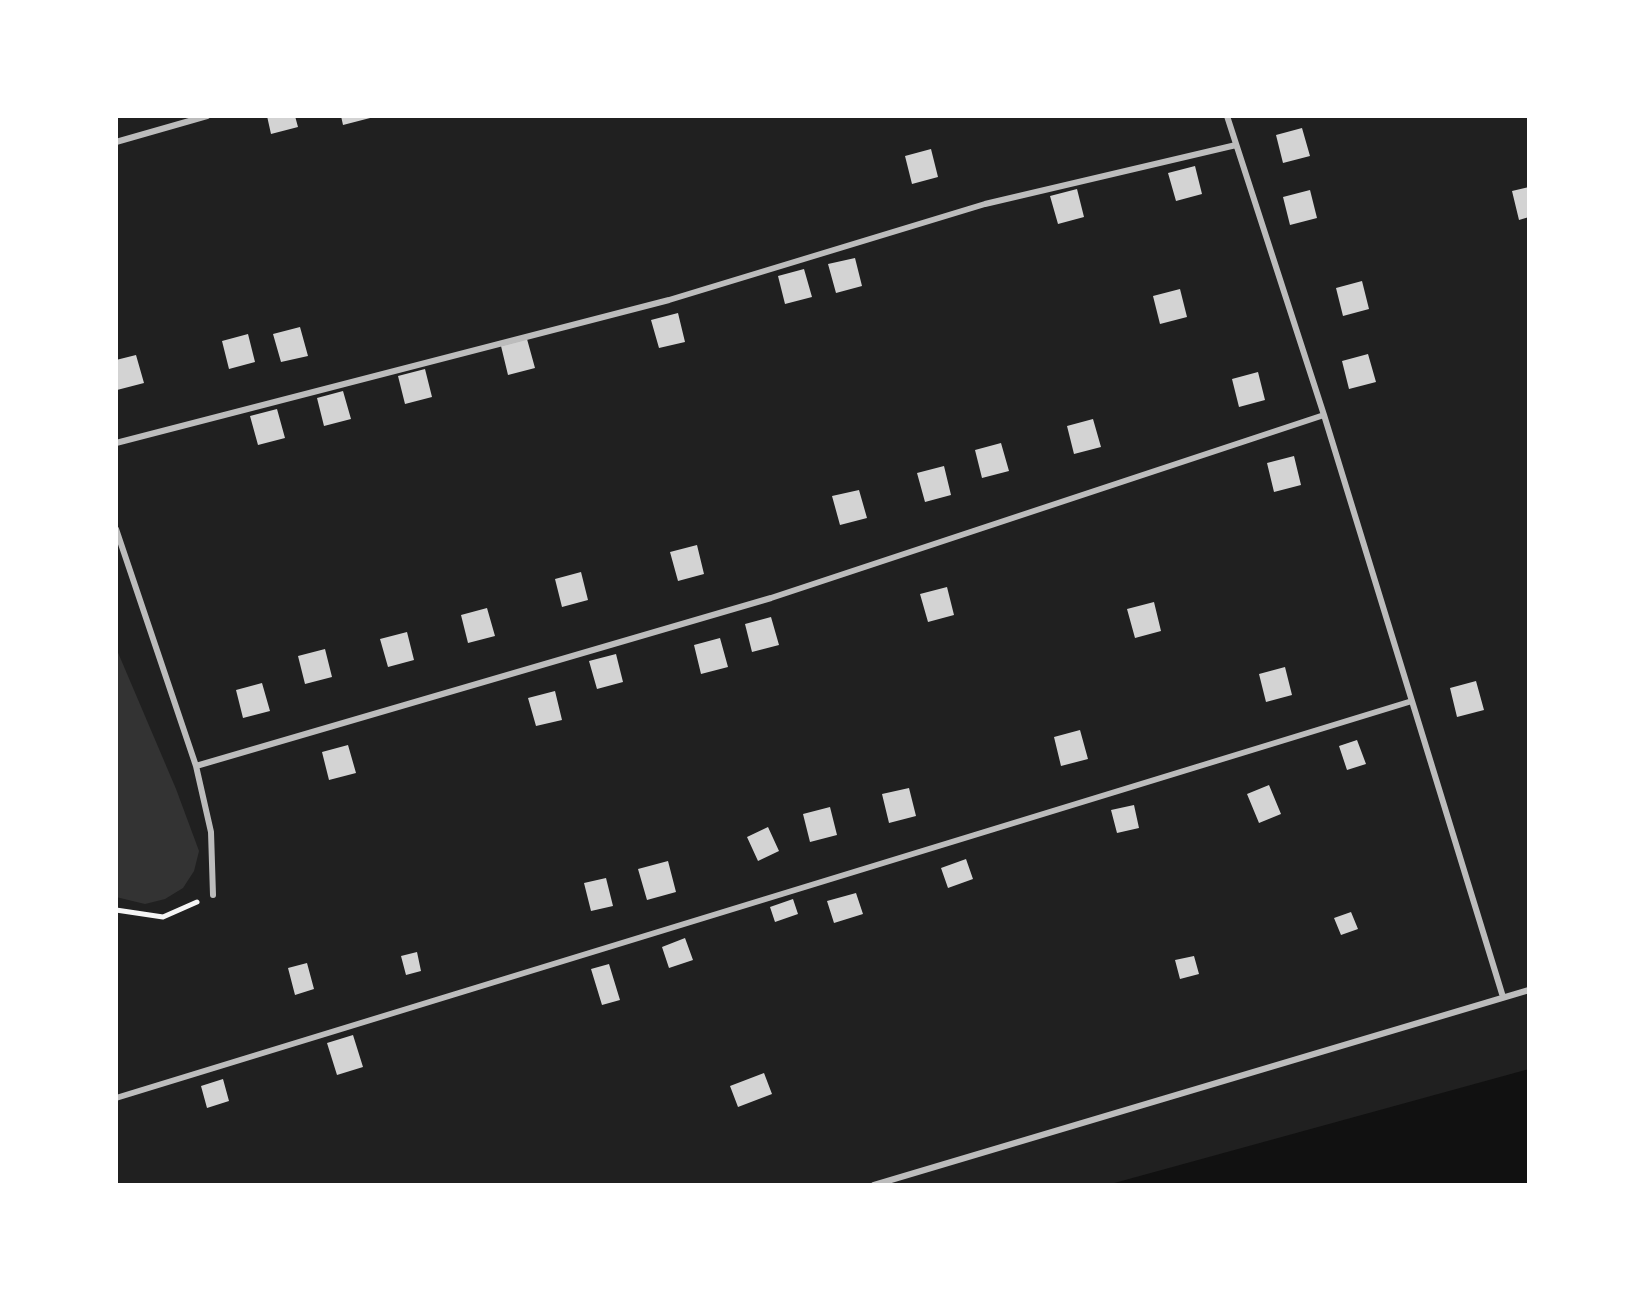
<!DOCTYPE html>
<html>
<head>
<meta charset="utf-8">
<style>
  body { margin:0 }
  #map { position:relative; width:1645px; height:1301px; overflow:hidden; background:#111; font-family:Literata,serif }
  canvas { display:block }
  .frame { position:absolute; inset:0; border:118px solid #fff; pointer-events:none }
</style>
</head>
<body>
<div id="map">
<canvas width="1645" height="1301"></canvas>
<div class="frame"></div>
</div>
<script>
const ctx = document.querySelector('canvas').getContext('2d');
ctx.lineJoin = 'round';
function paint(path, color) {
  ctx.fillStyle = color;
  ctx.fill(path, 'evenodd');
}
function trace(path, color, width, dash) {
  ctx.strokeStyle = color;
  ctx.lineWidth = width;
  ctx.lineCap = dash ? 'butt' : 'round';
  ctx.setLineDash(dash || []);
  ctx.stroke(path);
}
paint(new Path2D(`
  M116 116H1529V1069L1107 1185H116Z`), '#202020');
paint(new Path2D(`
  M116 648 176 789 199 851 194 871 183 888 165 899 145 904 116 897Z`), '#333');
paint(new Path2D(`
  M267 116H295L298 127 271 134Z
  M341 116H373L374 117 343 125Z
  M1302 128 1310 156 1283 163 1276 135Z
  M931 149 938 177 912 184 905 156Z
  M1195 166 1202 194 1176 201 1168 173Z
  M1529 187V217L1519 220 1512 191Z
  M1077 189 1084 217 1058 224 1050 196Z
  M1310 190 1317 218 1290 225 1283 197Z
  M855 258 862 286 836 293 828 264Z
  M804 269 812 297 785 304 778 276Z
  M1362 281 1369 309 1343 316 1336 288Z
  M1180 289 1187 317 1160 324 1153 296Z
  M678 313 685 342 659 348 651 320Z
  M300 327 308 356 281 362 273 334Z
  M248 334 255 362 229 369 222 341Z
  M527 339 535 368 508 375 501 346Z
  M1368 354 1376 382 1349 389 1342 361Z
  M136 355 144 383 117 390 116 360Z
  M425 369 432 397 405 404 398 376Z
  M1258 372 1265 400 1239 407 1232 379Z
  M343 391 351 419 324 426 317 398Z
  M277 409 285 438 258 445 250 416Z
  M1093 419 1101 447 1074 454 1067 426Z
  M1001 443 1009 471 982 478 975 450Z
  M1294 456 1301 485 1274 492 1267 463Z
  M944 466 951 495 925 502 917 473Z
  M859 490 867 518 840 525 832 496Z
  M697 545 704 574 678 581 670 552Z
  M581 572 588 600 562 607 555 579Z
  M947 587 954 615 928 622 920 594Z
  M1154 602 1161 631 1135 638 1127 609Z
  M487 608 495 636 468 643 461 615Z
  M771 617 779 645 752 652 745 624Z
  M407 632 414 660 388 667 380 639Z
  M720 638 728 667 701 674 694 645Z
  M325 649 332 677 305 684 298 656Z
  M616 654 623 682 597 689 589 661Z
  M1285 667 1292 695 1266 702 1259 674Z
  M1476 681 1484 710 1457 717 1450 688Z
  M262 683 270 711 243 718 236 690Z
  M555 691 562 720 536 726 528 698Z
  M1080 730 1088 759 1061 766 1054 737Z
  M1357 740 1366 764 1347 770 1339 746Z
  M348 745 356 773 329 780 322 752Z
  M1269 785 1281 814 1259 823 1247 794Z
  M909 788 916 816 889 823 882 794Z
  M1134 805 1139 828 1117 833 1111 810Z
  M830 807 837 835 810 842 803 814Z
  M768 827 779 851 758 861 747 837Z
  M966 859 973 879 948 888 941 868Z
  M668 861 676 892 647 900 638 869Z
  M606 878 613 906 591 911 584 883Z
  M856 893 863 914 834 923 827 901Z
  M793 899 798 914 775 922 770 907Z
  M1351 912 1358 929 1341 935 1334 918Z
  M685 938 693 960 669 968 662 947Z
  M417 952 421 971 406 975 401 956Z
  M1194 956 1199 974 1180 979 1175 960Z
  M307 963 314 989 295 995 288 968Z
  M609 964 620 1000 602 1005 591 969Z
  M353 1035 363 1067 337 1075 327 1043Z
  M764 1073 772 1094 738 1107 730 1086Z
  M223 1079 229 1101 207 1108 201 1086Z`), '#d3d3d3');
trace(new Path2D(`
  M116 910 163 917 197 902`), '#f5f5f5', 5);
trace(new Path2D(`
  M1227 116 1324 415 1503 997
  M116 142 207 116
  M116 443 669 300 985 204 1236 145
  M116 529 196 766
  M213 895 211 832 196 766 771 598 1324 415
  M116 1098 1412 701
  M874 1185 1529 990`), '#bcbcbc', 6);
</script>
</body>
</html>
